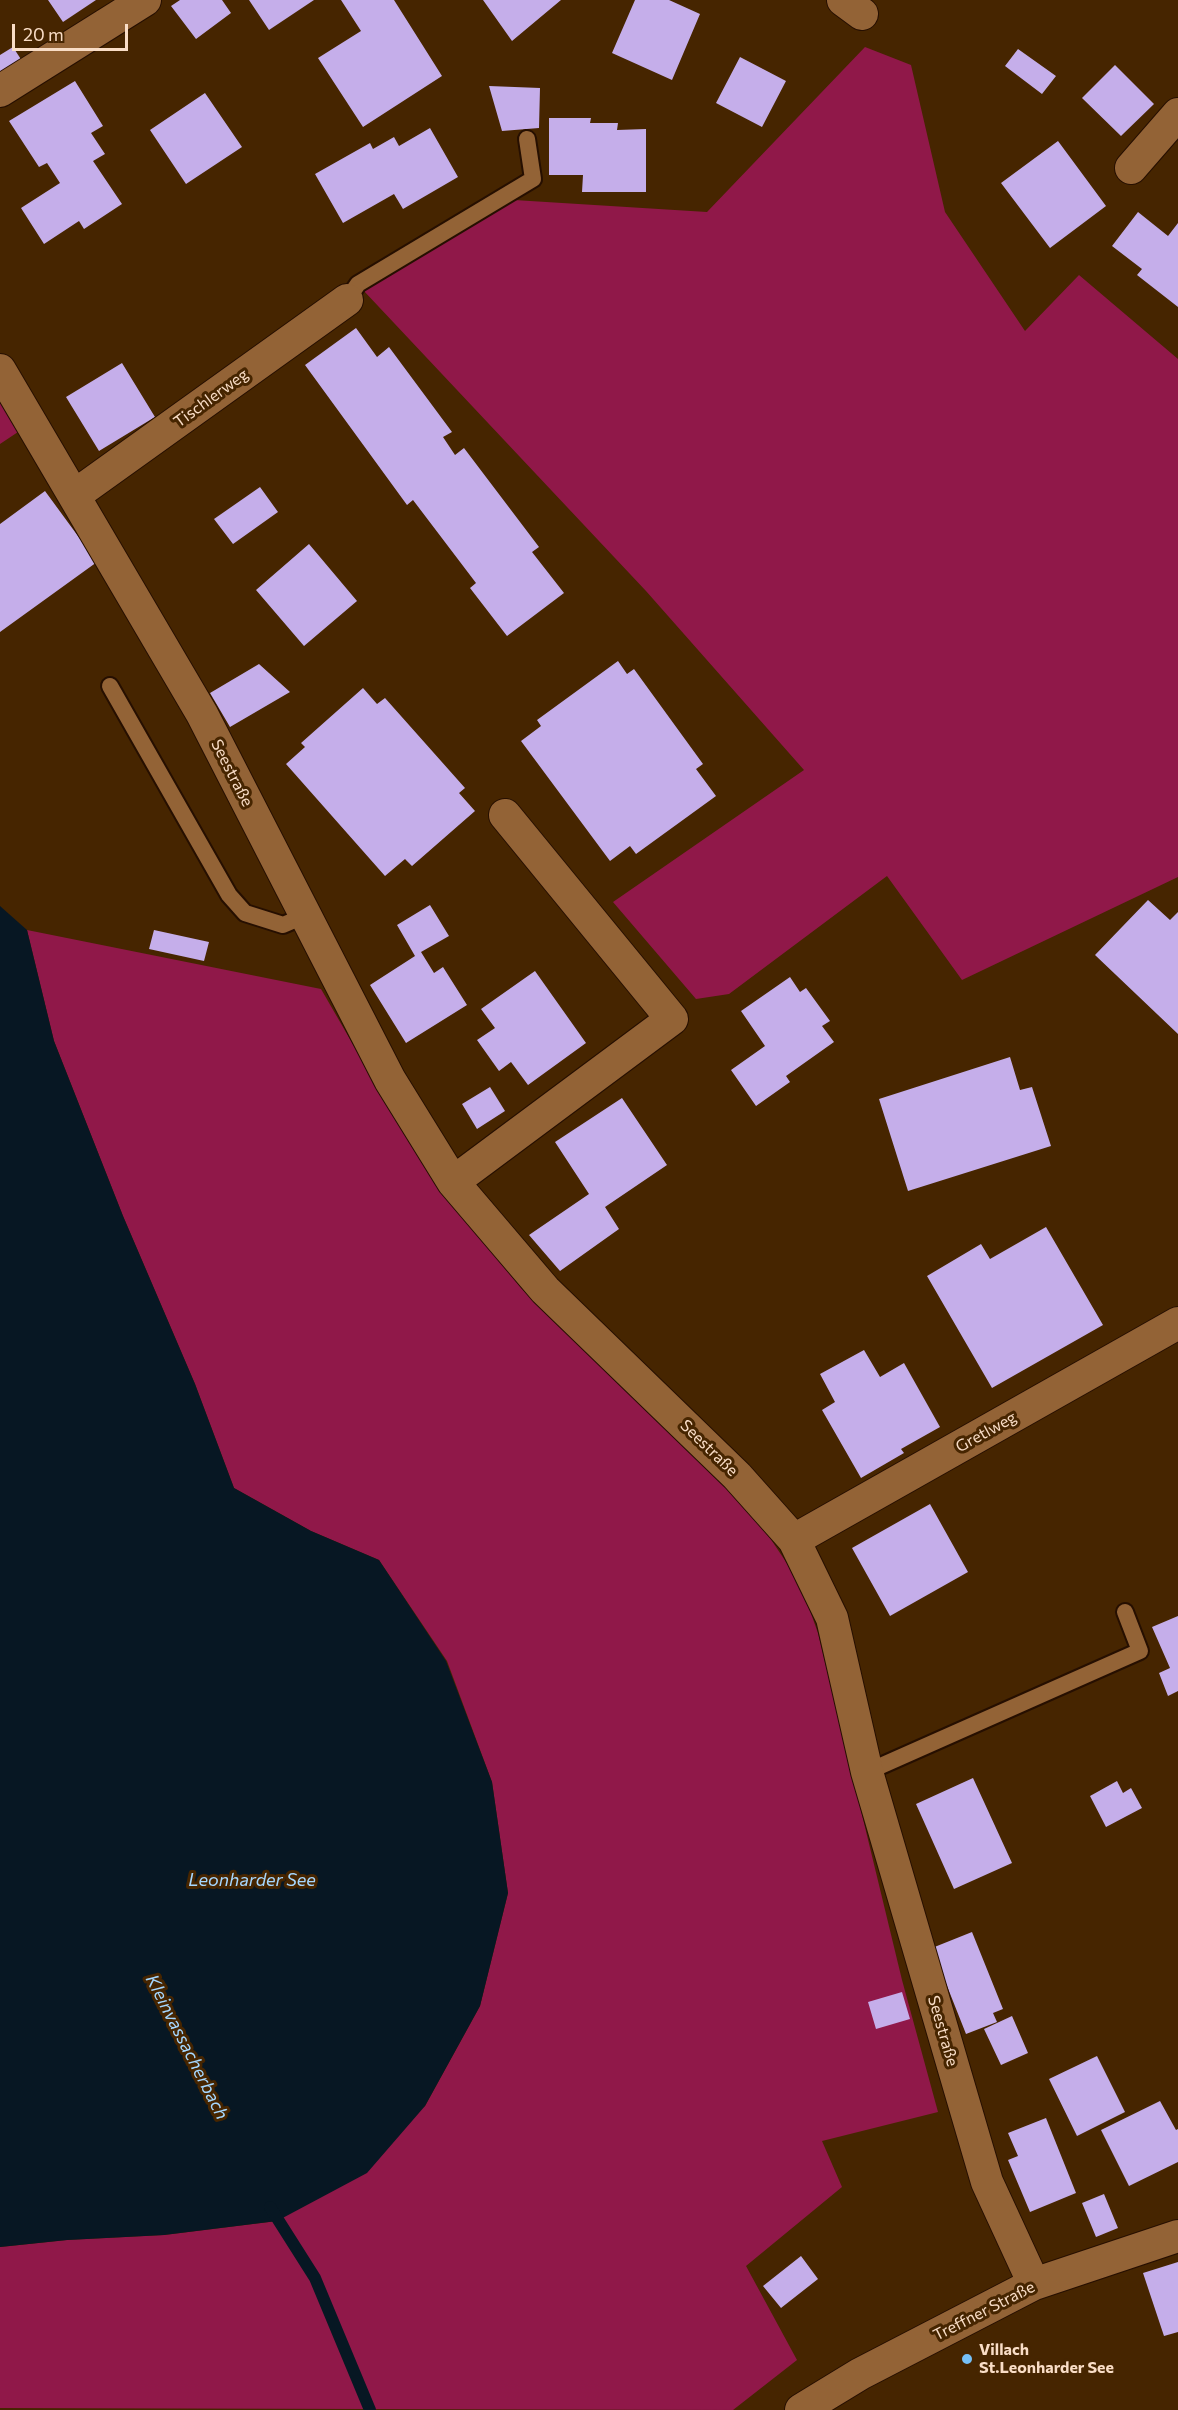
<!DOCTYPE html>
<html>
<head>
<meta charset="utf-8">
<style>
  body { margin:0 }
  #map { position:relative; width:1178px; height:2410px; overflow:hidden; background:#462500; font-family:Commissioner,sans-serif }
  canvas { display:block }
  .scale { position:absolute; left:12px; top:24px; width:116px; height:27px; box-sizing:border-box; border:3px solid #f9ddc6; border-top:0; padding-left:8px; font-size:18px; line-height:21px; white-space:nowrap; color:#f9ddc6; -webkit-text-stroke:4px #462500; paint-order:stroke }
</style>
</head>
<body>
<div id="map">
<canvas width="1178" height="2410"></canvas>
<div class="scale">20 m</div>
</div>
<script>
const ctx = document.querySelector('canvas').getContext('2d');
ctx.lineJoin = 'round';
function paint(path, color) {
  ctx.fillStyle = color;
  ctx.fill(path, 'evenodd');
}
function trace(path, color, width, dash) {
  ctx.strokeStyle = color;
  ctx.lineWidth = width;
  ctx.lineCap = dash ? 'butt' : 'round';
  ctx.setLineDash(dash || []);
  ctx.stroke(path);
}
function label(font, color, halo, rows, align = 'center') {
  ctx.font = font + ' Commissioner,sans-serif';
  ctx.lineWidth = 6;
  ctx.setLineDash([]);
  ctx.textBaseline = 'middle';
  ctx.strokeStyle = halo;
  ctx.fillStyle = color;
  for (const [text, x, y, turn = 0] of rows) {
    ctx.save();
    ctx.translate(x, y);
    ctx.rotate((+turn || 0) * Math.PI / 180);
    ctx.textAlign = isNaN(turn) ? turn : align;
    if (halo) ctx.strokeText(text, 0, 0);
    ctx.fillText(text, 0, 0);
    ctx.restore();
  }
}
paint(new Path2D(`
  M865 47 911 65 945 212 1025 331 1079 275 1178 359V877L962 980 887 876 729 994 696 999 613 902 804 770 646 591 363 290 514 200 707 212Z
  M0 389 24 428 0 444Z
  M27 930 321 989 411 1145 464 1218 521 1288 727 1487 770 1538 800 1583 818 1633 902 1980 938 2112 822 2141 842 2187 746 2266 797 2360 733 2410 0 2408V2247L67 2240 164 2235 277 2221 425 2106 480 2006 508 1893 492 1782 447 1661 379 1560 311 1531 234 1488 195 1384 123 1216 54 1041Z`), '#901849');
paint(new Path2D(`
  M0 906 27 930 54 1041 123 1216 195 1384 234 1488 311 1531 379 1560 446 1661 492 1782 508 1893 480 2006 425 2106 367 2173 277 2221 164 2235 67 2240 0 2247Z`), '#071723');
trace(new Path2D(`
  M270 2207 315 2278 370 2410`), '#071723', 12);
paint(new Path2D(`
  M48 0H96L63 22Z
  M180 0H222L231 13 196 39 171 6Z
  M249 0H314L269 30Z
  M341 0H394L442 76 363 127 318 58 361 31Z
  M483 0H561L512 41Z
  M635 0H669L700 14 672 80 612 53Z
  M13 47 24 64 0 80V55Z
  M1018 49 1056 76 1042 94 1005 66Z
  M740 57 786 81 762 127 716 103Z
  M1115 65 1154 104 1121 136 1082 98Z
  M75 81 103 126 91 133 105 154 93 161 122 204 84 229 79 221 44 244 21 208 60 183 47 163 39 167 9 121Z
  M489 86 540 88 539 128 502 131Z
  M205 93 242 147 186 184 150 130Z
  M549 118H591L590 123H618L617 130 646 129V192H582L583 175H549Z
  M430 128 458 177 403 209 394 194 343 223 315 174 370 143 373 149 394 137 399 146Z
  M1058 141 1106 206 1050 248 1001 183Z
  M1138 212 1168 236 1178 223V307L1137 275 1142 269 1112 246Z
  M356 328 377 357 389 347 452 432 443 437 455 455 464 448 539 547 532 552 564 593 507 636 470 588 476 583 413 500 407 505 305 365Z
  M122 363 155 417 99 451 66 397Z
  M260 487 278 512 233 544 214 519Z
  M45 491 97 562 0 632V524Z
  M309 544 357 601 304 646 256 590Z
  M618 661 627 674 634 669 703 764 696 769 716 796 636 854 630 846 610 861 521 741 541 726 537 720Z
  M259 664 290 692 230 727 210 693Z
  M363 688 377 704 385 698 465 788 459 793 475 811 412 866 405 859 385 876 286 764 305 747 301 743Z
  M1148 900 1170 920 1178 912V1034L1095 955Z
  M430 905 449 936 421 952 434 973 443 967 467 1005 406 1043 370 985 415 956 397 925Z
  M154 930 209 942 204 961 149 949Z
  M535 971 586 1043 528 1085 511 1062 499 1071 477 1040 495 1028 481 1009Z
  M790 977 800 992 806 988 830 1021 822 1026 834 1042 786 1076 790 1082 756 1106 731 1070 765 1046 741 1011Z
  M1010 1057 1020 1090 1032 1087 1051 1146 908 1191 879 1099Z
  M490 1087 505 1111 477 1129 462 1104Z
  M622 1098 667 1165 605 1207 619 1229 560 1271 529 1235 589 1194 555 1142Z
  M1046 1227 1103 1325 992 1388 927 1276 981 1244 990 1259Z
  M864 1350 880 1377 904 1363 940 1427 901 1449 904 1453 861 1478 822 1410 835 1402 820 1374Z
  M930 1504 968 1572 890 1616 852 1548Z
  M1178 1616V1691L1168 1696 1159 1673 1170 1668 1152 1627Z
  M973 1778 1012 1863 954 1889 916 1804Z
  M1117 1781 1123 1793 1131 1788 1142 1808 1106 1827 1090 1796Z
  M972 1932 1003 2009 993 2013 997 2022 966 2034 932 1948Z
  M902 1992 910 2019 876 2029 868 2002Z
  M1012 2016 1028 2053 1001 2065 984 2029Z
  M1097 2056 1125 2112 1077 2136 1049 2079Z
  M1160 2101 1176 2130 1178 2129V2162L1129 2186 1101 2130Z
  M1046 2118 1076 2193 1030 2212 1008 2160 1018 2156 1008 2133Z
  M1104 2194 1118 2228 1096 2237 1082 2203Z
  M801 2256 818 2279 781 2308 763 2286Z
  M1178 2262V2332L1164 2336 1143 2273Z`), '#c5aeea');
const lane = new Path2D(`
  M347 300 358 284 533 179 527 139
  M110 686 229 895 245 913 283 925 304 916
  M867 1772 1140 1651 1125 1612`);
const street = new Path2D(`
  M843 0 862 14
  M0 91 145 0
  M1131 168 1178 114
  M0 370 202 714 390 1080 453 1182 545 1290 737 1476 794 1540 832 1618 867 1772 987 2182 1034 2284
  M75 495 347 300
  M453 1182 672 1019 505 815
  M794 1540 1178 1323
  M801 2410 860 2374 1034 2284 1178 2236`);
trace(lane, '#260f00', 20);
trace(street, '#260f00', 34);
trace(lane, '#936336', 16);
trace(street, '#936336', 32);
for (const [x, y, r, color] of [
  [967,2359,6,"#76c0f7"]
]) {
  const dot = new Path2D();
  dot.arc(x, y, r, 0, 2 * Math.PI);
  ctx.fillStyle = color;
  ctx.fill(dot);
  trace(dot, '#462500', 2);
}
label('16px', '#f9ddc6', '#462500', [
  ["Tischlerweg",211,398,-36],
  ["Seestraße",232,773,63],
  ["Gretlweg",986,1432,-29],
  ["Seestraße",709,1448,44],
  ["Seestraße",943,2031,74],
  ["Treffner Straße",984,2311,-27]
]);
label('bold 16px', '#f9ddc6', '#462500', [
  ["Villach",979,2350],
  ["St.Leonharder See",979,2368]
], 'left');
label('italic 18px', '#a5d7ff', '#462500', [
  ["Leonharder See",252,1880],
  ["Kleinvassacherbach",187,2047,63]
]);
</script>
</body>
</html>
